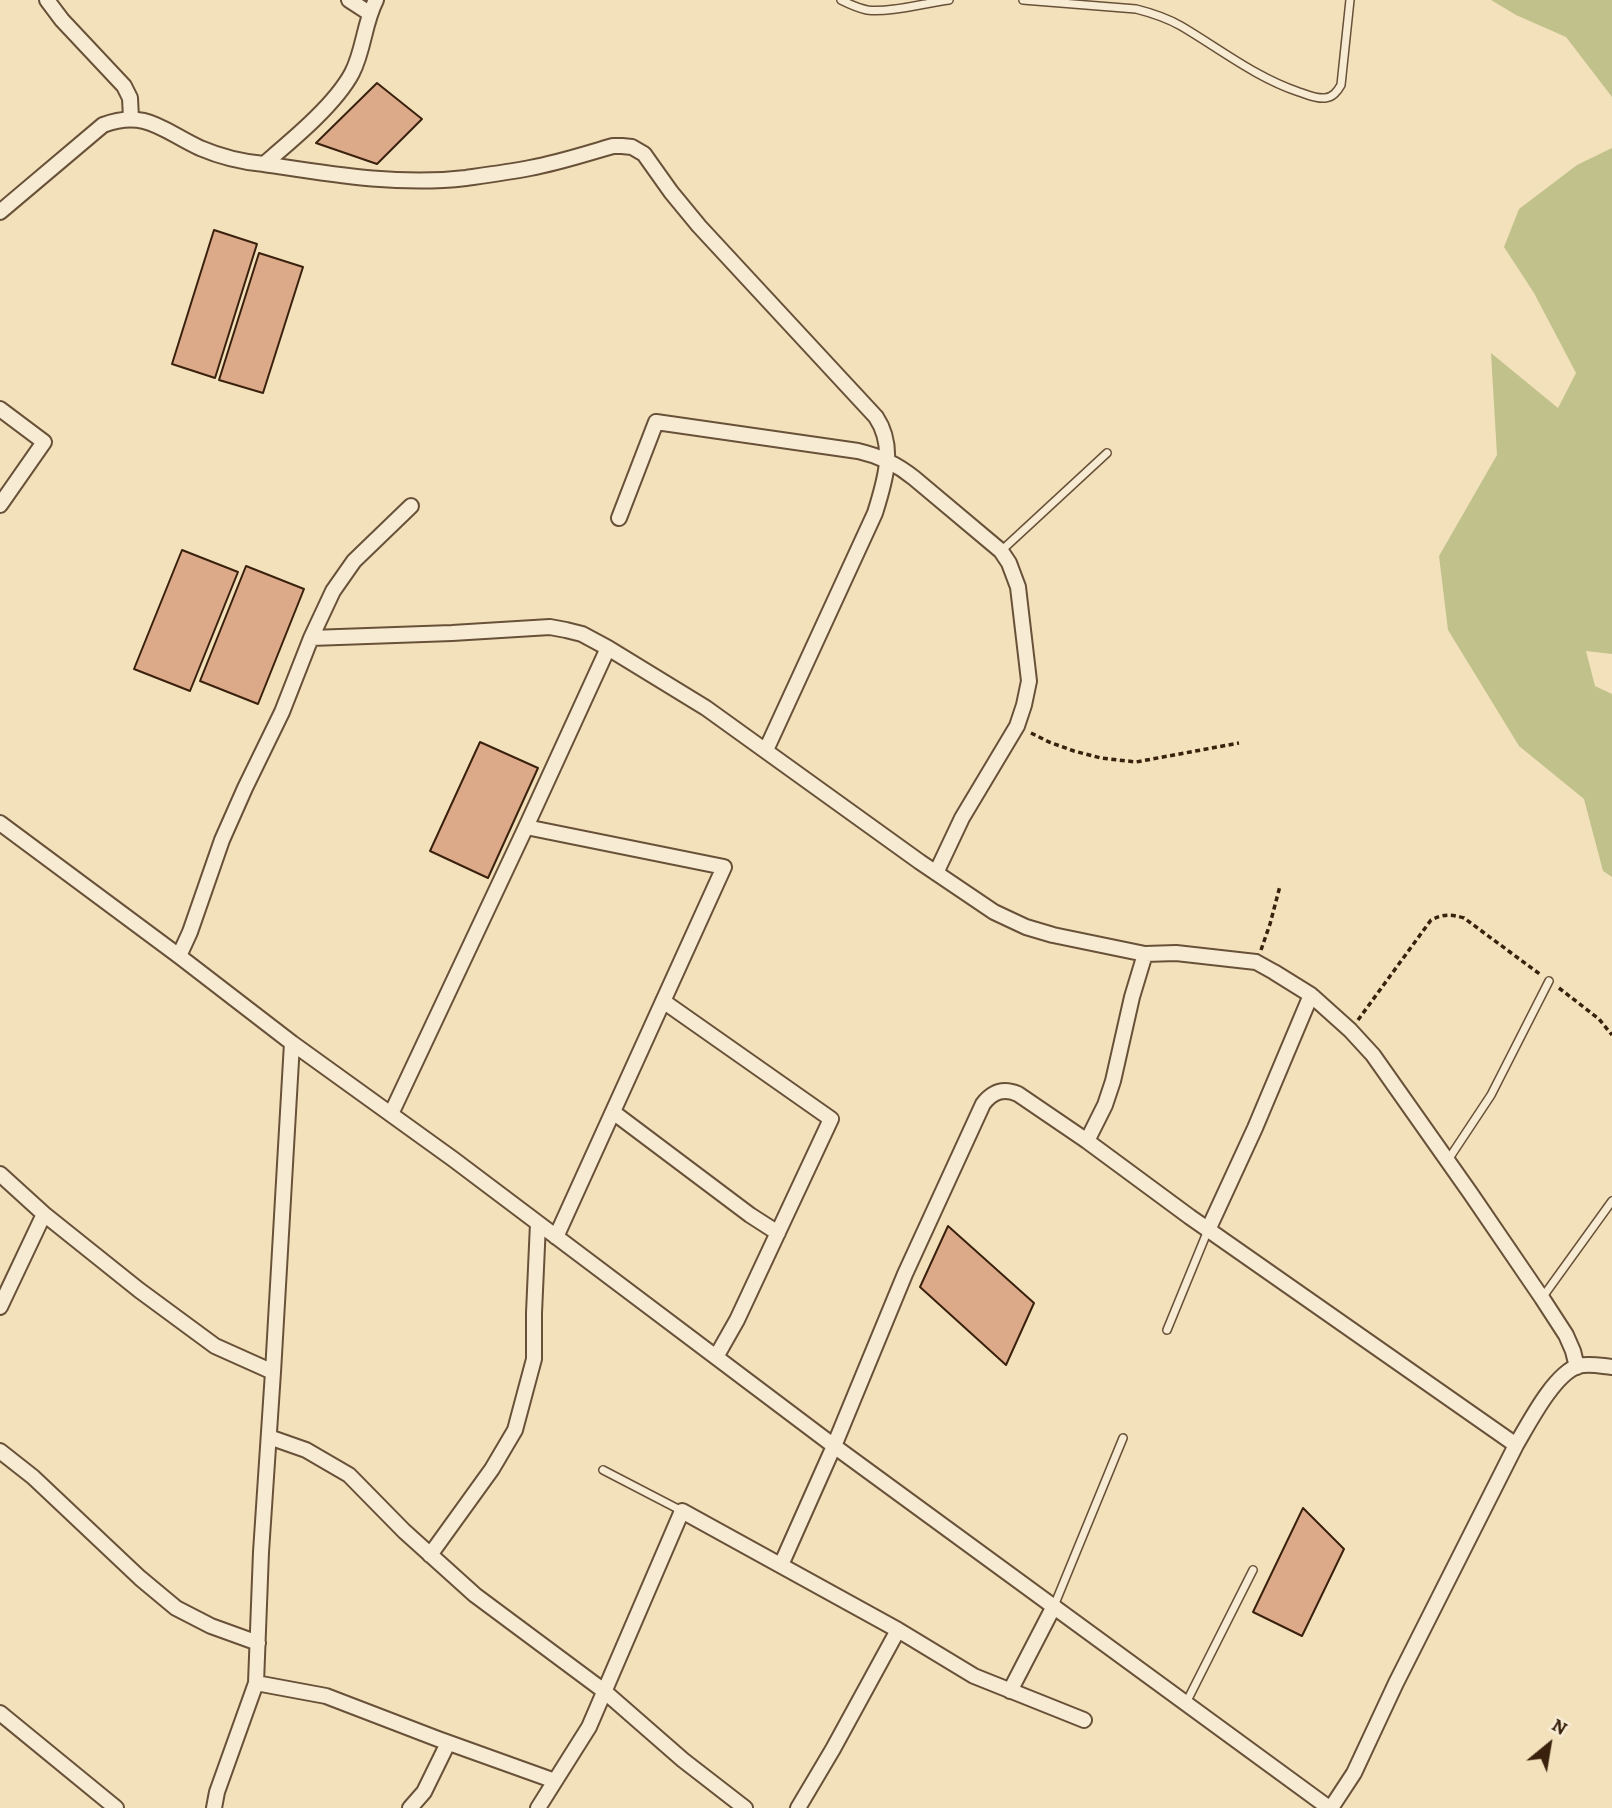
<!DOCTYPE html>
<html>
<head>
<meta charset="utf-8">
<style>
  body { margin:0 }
  #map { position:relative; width:1612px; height:1808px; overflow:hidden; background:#f3e1bb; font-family:Alegreya,serif }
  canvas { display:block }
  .north { position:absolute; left:1514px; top:1710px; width:70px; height:70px; -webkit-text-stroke:5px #f7ecd3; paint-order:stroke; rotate:30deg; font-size:19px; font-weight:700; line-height:28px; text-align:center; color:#3a210d }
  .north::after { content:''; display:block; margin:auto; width:24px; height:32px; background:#3a210d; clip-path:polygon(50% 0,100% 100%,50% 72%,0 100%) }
</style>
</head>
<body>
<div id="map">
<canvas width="1612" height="1808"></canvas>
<div class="north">N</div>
</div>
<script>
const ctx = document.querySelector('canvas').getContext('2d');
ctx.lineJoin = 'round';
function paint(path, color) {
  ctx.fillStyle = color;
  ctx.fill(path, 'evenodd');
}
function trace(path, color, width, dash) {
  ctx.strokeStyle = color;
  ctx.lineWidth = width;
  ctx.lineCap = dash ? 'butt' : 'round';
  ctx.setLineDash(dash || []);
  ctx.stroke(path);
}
paint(new Path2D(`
  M1491 0H1612V97L1566 37 1516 15Z
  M1612 148V654L1586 651 1595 686 1612 694V877L1603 871 1584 799 1519 746 1448 630 1439 556 1497 455 1491 353 1558 408 1576 373 1534 293 1504 247 1519 209 1577 165Z`), '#c1c18c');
const building = new Path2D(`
  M377 83 422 119 377 164 316 143Z
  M214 230 257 244 215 378 172 364Z
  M259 253 303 267 263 393 219 380Z
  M182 550 238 572 190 691 134 669Z
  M246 566 304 589 258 704 200 681Z
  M480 742 538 768 488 878 430 851Z
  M948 1226 1034 1303 1006 1365 920 1287Z
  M1303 1508 1344 1549 1302 1636 1253 1612Z`);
paint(building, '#dcaa89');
trace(building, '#3a210d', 2);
const service = new Path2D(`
  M841 0C849 4 858 8 867 10 889 13 925 3 949 0
  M1023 0 1136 9C1152 13 1167 18 1181 26 1220 49 1255 77 1299 92 1306 94 1316 99 1325 98 1333 97 1337 92 1341 85L1350 0
  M1001 551 1107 453
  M1448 1160 1491 1095 1549 981
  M1542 1298 1612 1201
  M1167 1330 1208 1230
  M603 1470 682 1511
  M1054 1606 1123 1438
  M1186 1703 1253 1570`);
const minor = new Path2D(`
  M47 0 62 20 124 86 130 98 131 118
  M349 0 369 13
  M264 164C330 174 398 186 466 178 487 175 509 172 530 168 558 163 585 154 613 146H622L632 147 644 154 671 192 699 226 876 417C896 447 885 481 875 513L766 750
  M0 212 103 125C146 109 163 131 200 148 221 157 241 162 264 164 291 141 335 105 352 73 364 50 364 23 376 0
  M0 409 44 442 0 505
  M619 518 656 422 858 451C880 456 897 464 914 478L1001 551 1009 563 1018 587 1029 681 1024 705 1017 726 962 818 936 873
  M311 638 333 591 354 561 411 506
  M0 823 179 956 292 1043
  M526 827 724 867 556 1237
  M179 956 190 932 222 840 245 788 282 712 311 638 452 633 550 627 566 630 582 634 608 648 706 708 920 862 994 912 1026 927 1053 935 1145 954
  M663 1001 831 1119 737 1320 716 1357
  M613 1112 750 1215 778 1233
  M391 1114 526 827 608 648
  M0 1174 44 1214
  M1208 1230 1255 1128 1311 995
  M0 1307 44 1214 139 1290 215 1346 273 1372 261 1552 256 1683
  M273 1372 292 1043 453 1159 834 1446 1329 1808
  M269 1437 306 1450 349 1475 404 1531 475 1595 604 1691 683 1760 745 1808
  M1516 1445 1190 1217 1087 1141 1105 1105 1113 1081 1132 997 1145 954 1176 953 1256 962 1274 972 1311 995 1350 1030 1373 1055 1471 1194 1542 1298 1566 1335 1573 1351 1577 1367
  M0 1451 33 1477 140 1578 176 1608 211 1626 258 1643
  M430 1555 492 1469 515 1430 534 1359V1313L538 1223
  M781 1565 834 1446 905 1274 983 1104C993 1091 1004 1088 1018 1094L1087 1141
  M898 1630 974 1676 1084 1720
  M1010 1691 1054 1606
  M0 1713 116 1808
  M214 1808 217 1792 256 1683 326 1696 438 1739 555 1781
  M410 1808 424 1792 448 1743
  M538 1808 589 1727 682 1511 898 1630 833 1749 798 1808
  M1331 1808 1354 1773 1396 1683 1516 1445C1529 1423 1554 1374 1578 1366 1589 1363 1601 1366 1612 1367`);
trace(service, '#685138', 10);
trace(minor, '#685138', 18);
trace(new Path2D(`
  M1031 733 1049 742 1074 751 1101 758 1136 762 1239 743
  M1261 950 1270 924 1280 886
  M1559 988 1599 1019 1612 1035
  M1358 1020 1431 920C1443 914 1451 914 1464 918L1541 975`), '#3a210d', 3.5, [5, 3.5]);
trace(service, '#f7ecd3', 7);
trace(minor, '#f7ecd3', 14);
</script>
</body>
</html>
